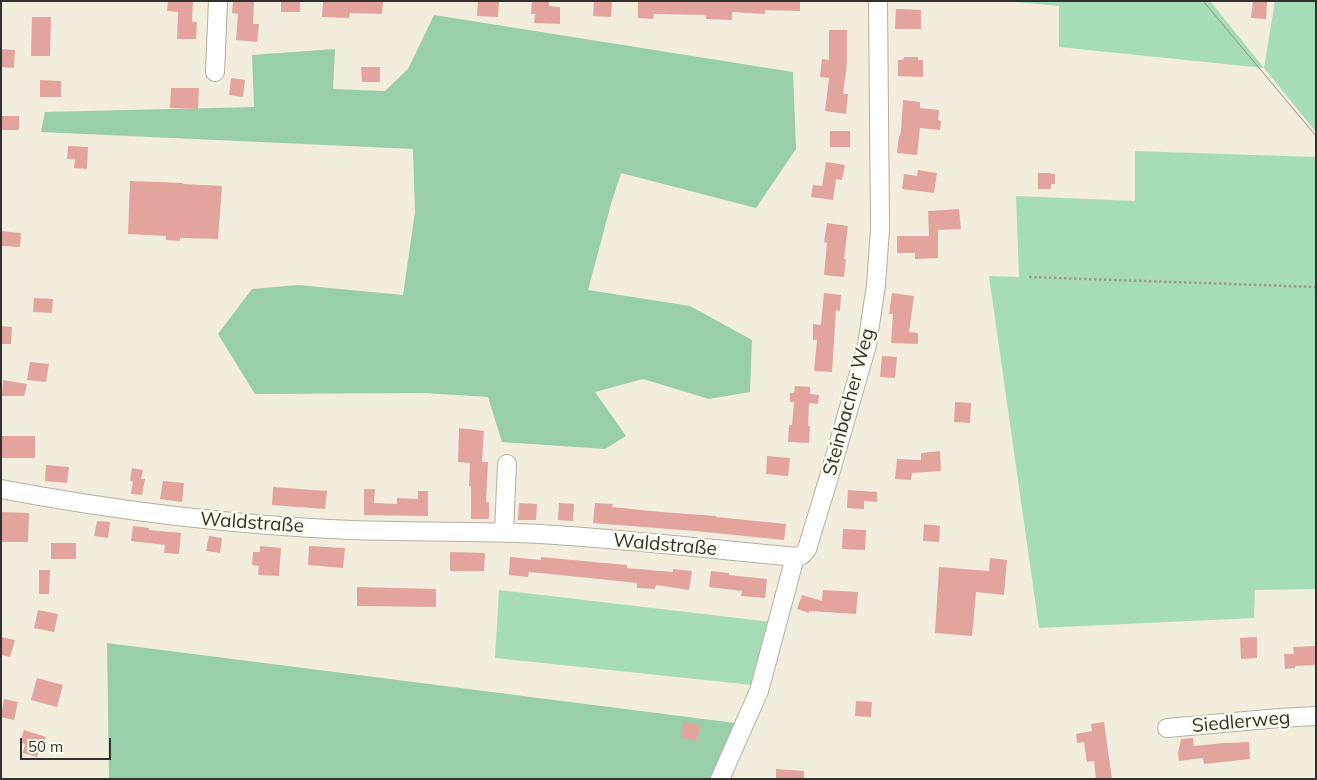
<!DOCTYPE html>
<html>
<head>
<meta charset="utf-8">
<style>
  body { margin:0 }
  #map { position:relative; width:1317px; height:780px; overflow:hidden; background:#f2eddd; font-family:Mulish,sans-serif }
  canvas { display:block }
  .frame { position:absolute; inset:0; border:2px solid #33312b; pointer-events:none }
  .scale { position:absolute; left:20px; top:738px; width:91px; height:22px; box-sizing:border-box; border:2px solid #33312b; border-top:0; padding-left:6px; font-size:15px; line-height:18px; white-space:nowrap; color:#33312b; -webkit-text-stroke:4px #fefaed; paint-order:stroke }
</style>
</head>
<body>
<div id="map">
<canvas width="1317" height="780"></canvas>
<div class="frame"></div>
<div class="scale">50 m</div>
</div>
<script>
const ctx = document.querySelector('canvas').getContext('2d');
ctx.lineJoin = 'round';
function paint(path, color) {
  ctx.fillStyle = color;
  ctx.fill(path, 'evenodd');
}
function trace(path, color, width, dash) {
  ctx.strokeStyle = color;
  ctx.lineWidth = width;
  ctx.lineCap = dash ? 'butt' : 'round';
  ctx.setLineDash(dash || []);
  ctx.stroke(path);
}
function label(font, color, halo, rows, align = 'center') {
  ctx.font = font + ' Mulish,sans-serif';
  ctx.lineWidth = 5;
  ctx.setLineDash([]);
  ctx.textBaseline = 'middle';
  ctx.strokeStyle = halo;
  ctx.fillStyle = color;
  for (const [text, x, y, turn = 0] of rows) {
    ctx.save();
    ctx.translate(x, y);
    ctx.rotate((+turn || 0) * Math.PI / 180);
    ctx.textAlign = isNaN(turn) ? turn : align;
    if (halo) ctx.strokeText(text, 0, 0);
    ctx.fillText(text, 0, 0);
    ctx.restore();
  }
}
paint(new Path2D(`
  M1006 1H1210L1264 68 1275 1H1316V132L1264 68 1059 47V6Z
  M1135 151 1316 157V589L1255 590 1254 618 1039 628 989 276 1019 277 1016 196 1135 201Z
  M499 590 772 622 753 685 495 658Z`), '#a7dcb8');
paint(new Path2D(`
  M434 15 793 72 796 149 756 208 621 173 611 204 588 290 690 306 752 340 750 392 709 399 643 379 595 392 626 436 605 449 502 442 488 397 425 393 255 394 218 334 252 289 298 285 403 295 415 212 413 149 41 132 45 112 254 107 252 55 335 49 333 89 385 91 408 69Z
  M107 643 735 723 715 779H109Z`), '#99ceaa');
paint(new Path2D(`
  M168 1H193L192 22H197L196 39H177L178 12 167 11Z
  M233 1H254L253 24H259L257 42 236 40 238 14 232 13Z
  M281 1H300V12H281Z
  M323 1H383L382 14 350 13 349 18 322 17Z
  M478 1H499L498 17 477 16Z
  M532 1H549V6L560 7V24L534 23 535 14H531Z
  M594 1H612L611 17 593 16Z
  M638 1H800V11L765 10V14L732 12V20L706 19V15L654 14 653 19 638 18Z
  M1253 1 1267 2 1266 19 1251 18Z
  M896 9 921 10V29H895Z
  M32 17H51L50 56H31Z
  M829 30H847V64L843 94H848L846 114 825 111 829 78 820 77 822 59 829 60Z
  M1 49 15 50 14 68 1 67Z
  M904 57H918V60H923V77L898 76V60H903Z
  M361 67H380V82H362Z
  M231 78 245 80 243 97 229 95Z
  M40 80 61 81V97H40Z
  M171 88H199L198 109 170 108Z
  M903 100 920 102V108L939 110 938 120 941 121 940 130 920 128 917 155 897 153 899 136H900L901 131Z
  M1 116H19V130H1Z
  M830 131H850V147H830Z
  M68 146 88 147 87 169 74 168 75 159H67Z
  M826 162 845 165 842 180 836 179 833 200 811 197 813 185 822 186Z
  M918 170 937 173 934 193 902 189 904 174 917 176Z
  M1038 173H1051V174H1055V184H1051V189H1038Z
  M130 181 183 183V184L222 186 218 239 180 238V241L166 240V236L128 234Z
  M959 209 961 229 938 230V258L915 259V253H897V236H929L928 211Z
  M827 223 848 226 844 259H846L844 277 824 275 827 243 824 242Z
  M1 231 21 233 20 247 1 246Z
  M824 293 841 295 840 311 836 310 832 372 814 371 817 340H813V324L821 325Z
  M892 293 914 296 909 332 918 333V344L891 343 893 314H889Z
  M34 298 53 299 52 313 33 312Z
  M1 326 12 327 11 344H1Z
  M882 356 897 357 895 378 880 377Z
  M30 362 49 364 46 382 27 380Z
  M3 380 27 384 24 396H2Z
  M795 386 810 387V394L819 395 818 404 809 403 808 426H810L809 443 788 442 789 425H792L794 402H790V393H794Z
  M955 402 971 403 970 423 954 422Z
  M459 428 484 431 482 462H488L486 502H489V519H471V486H469L470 463 458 462Z
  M1 436H35V458H1Z
  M940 451 941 471 912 473 911 480 895 479 897 459 921 460V453Z
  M767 456 790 458 788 476 766 474Z
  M46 465 69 467 67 483 45 481Z
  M132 468 143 470 141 479H145L142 495 131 494 133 481H130Z
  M163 481 184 483 182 502 160 499Z
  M273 487 327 491 325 509 272 505Z
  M364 489H375L374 503 397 504V498L418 499V491H428V516L364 515Z
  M848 490 877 492V502L864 501V509L847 508Z
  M519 503 537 504 536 520H518Z
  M559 503 574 504 573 521 558 520Z
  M595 503 613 504 612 507 661 512 716 516V517L786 524 784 540 695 531 593 523Z
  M1 512 29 513 28 542H1Z
  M97 521 110 522 108 538 94 536Z
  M924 524 940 526 939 542 923 541Z
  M133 526 149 528V530L181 533 179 554 164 553 165 545 131 541Z
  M843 529 866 530 865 550 842 549Z
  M209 536 222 538 220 553 206 551Z
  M51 543H76V559H51Z
  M260 546 281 548 279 576 258 575 259 566 252 565 253 552H260Z
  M309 546 345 548 343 568 308 565Z
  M450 552 485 553 484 571H450Z
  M510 557 541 560V557L572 560 627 565V568L673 572V569L692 571 689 590 656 585 655 589 637 588V583L560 575 529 572 528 577 509 575Z
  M990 558 1007 560 1004 595 976 592 972 636 935 633 939 567 989 571Z
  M39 570H50L49 594H39Z
  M711 571 729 573V575L767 579 765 598 741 596 742 591 709 587Z
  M357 587 436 589V607L357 606Z
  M823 590 858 592 856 614 809 611V613L797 609 802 595 822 601Z
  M38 610 58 614 54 632 34 628Z
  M1 637 15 640 10 657 1 655Z
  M1257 637V658L1241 659 1240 638Z
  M1315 646 1316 665 1295 666V668L1285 669 1284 654H1294L1293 647Z
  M37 678 63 685 57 707 31 700Z
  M4 699 18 702 14 720 1 717Z
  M856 701 872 702 871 717 855 716Z
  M684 722 700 725 697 741 681 738Z
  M1104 722 1112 779H1096L1094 761 1087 762 1084 742 1077 743 1076 734 1092 731 1091 724Z
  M24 730 46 737 42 749 40 748 37 757 23 753 25 744 20 742Z
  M1193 738 1194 746 1224 743 1249 742 1250 759 1204 764 1203 758 1179 761 1178 753 1181 739Z
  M776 769 804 771V779H776Z`), '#e2a49c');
const minor = new Path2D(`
  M215 72 218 1
  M1 489C117 511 234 525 351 530 414 532 477 531 540 534 625 539 710 549 795 557L802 555 807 549 829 477 867 345 876 285 880 229 878 1
  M504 533 507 464
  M1167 728 1279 718 1316 716
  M720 779 759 691 795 557`);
trace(minor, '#b4afa0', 20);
trace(new Path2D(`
  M1029 277 1316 287`), '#9e9a8e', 2.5, [2.5, 2.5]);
trace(minor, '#fff', 18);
trace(new Path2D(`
  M1203 1 1316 136`), '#959287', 1);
label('19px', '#33312b', '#fefaed', [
  ["Steinbacher Weg",849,402,-75],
  ["Waldstraße",252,523,4],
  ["Waldstraße",665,545,5],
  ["Siedlerweg",1241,722,-5]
]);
</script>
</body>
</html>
